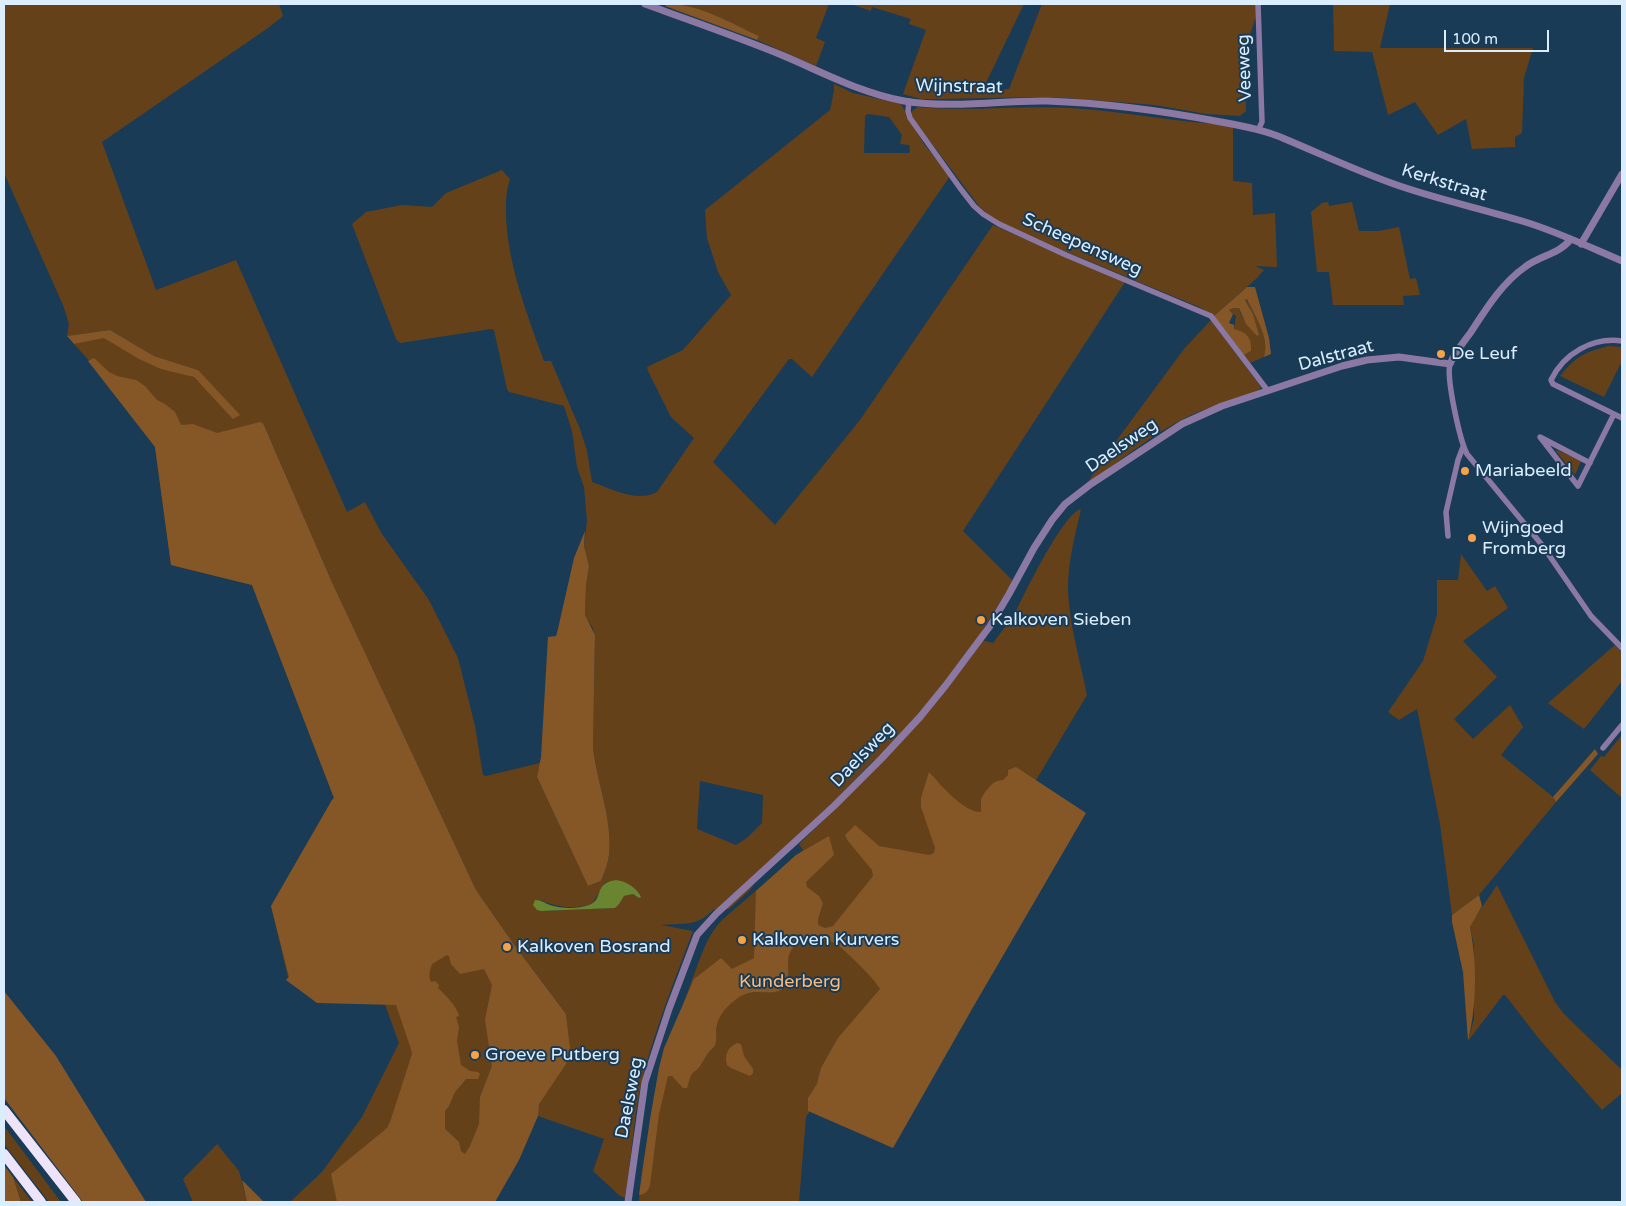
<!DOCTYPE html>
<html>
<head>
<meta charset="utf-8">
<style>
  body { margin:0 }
  #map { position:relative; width:1626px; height:1206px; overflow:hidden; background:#193b56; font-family:"Varela Round",sans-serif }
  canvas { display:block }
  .frame { position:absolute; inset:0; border:5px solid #dbeeff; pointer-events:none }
  .scale { position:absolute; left:1444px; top:30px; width:105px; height:22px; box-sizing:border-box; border:2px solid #dbeeff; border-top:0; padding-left:6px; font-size:15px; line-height:18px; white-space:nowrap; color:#dbeeff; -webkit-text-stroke:4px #193b56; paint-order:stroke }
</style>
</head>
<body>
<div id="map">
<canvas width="1626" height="1206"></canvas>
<div class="frame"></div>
<div class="scale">100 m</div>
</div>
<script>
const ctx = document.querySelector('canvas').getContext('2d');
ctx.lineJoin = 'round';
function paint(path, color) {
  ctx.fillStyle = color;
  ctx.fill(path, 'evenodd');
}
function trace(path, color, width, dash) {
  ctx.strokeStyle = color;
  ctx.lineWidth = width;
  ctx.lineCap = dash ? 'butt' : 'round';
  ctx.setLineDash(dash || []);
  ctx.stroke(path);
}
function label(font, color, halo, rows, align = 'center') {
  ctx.font = font + ' "Varela Round",sans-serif';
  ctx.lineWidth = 4;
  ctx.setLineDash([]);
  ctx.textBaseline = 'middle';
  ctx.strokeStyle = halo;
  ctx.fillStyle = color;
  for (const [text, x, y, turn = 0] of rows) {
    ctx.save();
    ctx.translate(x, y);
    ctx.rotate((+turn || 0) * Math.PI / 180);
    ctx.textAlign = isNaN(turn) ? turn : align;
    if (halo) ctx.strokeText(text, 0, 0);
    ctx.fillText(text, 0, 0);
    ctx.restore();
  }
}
paint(new Path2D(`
  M4 4H279L283 16 268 28 102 142 156 290 236 260 347 512 365 502 382 534 429 600 458 658 475 726 483 775 486 776 540 763 537 777 588 886 601 881C604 873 608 864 609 855 613 820 597 783 593 748L595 636 593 628 585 616 586 586 589 566 584 546 587 521 584 487 577 467 572 431 564 406 509 392 507 389 494 330 491 329 400 343 396 339 352 224 366 212 402 205 432 207 446 193 502 170 510 179C508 186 506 194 506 201 504 256 526 311 544 361H551L580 429 587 451 592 482C612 489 637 503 657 492L694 438 671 417 648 371 647 367 683 350 731 295 718 272 707 238 705 210 830 110 834 91V84L853 93 901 104 924 144 950 176 812 377 792 359H789L713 462 775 525 860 420 993 225 1125 282 963 531 1013 581 977 639 993 643C1002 631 1012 619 1019 605 1028 587 1064 513 1081 509 1074 540 1065 572 1069 604 1072 634 1081 665 1087 695L1017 812 806 1117 799 1202H639C645 1125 667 1049 693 977 701 957 707 935 722 920L803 850 799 844 878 766 874 760 825 811 766 867 750 890 729 909 713 910C697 927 683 923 661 925L693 931C675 979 656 1027 643 1076 633 1116 632 1157 625 1198L620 1196 593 1171 604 1139 538 1116V1113L490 1202H290L322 1172 362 1117 399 1043 376 980 295 986 286 980 288 977 271 906 332 800 334 798 252 585 171 565 155 447 143 429 141 418 74 344 106 337 182 373 194 377 198 382V370L154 356 110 330 67 336 69 324 63 305 4 173ZM868 114 889 117 902 135 900 144 909 145 910 150 909 153H864L865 116ZM260 422 263 423 331 580 476 890 515 946 566 1014 570 1047 447 842ZM700 781 763 795 762 823 747 838 736 845 697 829ZM616 880 628 884 639 893V898L633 894 624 896 615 908 541 911 540 900C557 907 573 910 592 904L605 883Z
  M680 4H829L816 38 825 42 816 66 757 40 759 36 719 17Z
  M851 4H1024L982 91 1009 89 1042 4H1256L1257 14 1244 52 1246 111 1240 116 1206 114 1155 105 1066 98 1034 97 941 99H921L903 94 926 30 909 24 911 19 872 7 871 11Z
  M1333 4H1390L1380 48H1533L1524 78 1522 133 1515 137V147L1472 149 1466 119 1438 135 1415 102 1388 115 1372 52 1334 51Z
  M918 107C969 112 1020 105 1070 108 1125 111 1178 123 1233 125V181L1252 183 1253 215 1275 213 1277 267 1255 266 1264 270 1257 278 1214 316 1199 307 1026 235C1009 227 992 220 979 206L914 120 911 115 912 111Z
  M1328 202 1329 206 1352 202 1359 231H1379L1399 227 1410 279 1416 278 1420 295 1403 296 1404 305H1333L1329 272H1317L1311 212 1322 203Z
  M1245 299H1247C1255 317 1270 337 1264 357L1250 363 1244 355 1251 351 1234 329 1236 316 1229 310 1233 308H1239C1241 318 1250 327 1257 336L1259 335 1253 314Z
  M1211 320 1261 387 1260 389C1238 401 1212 405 1189 416 1152 434 1120 461 1087 484L1100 463 1184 349Z
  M1609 346 1622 347V361L1604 397 1560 376C1576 356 1585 352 1609 346Z
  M1557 450 1581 461 1575 475 1556 451Z
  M1461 554 1487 591 1495 586 1508 608 1463 641 1497 677 1454 719 1473 739 1510 705 1523 727 1501 755 1553 797 1556 802 1479 895 1452 915 1440 824 1417 709 1399 720 1388 712 1423 661 1437 615V580H1458Z
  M1615 645 1622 653V681L1584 729 1548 703Z
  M1622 735V798L1590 770 1601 756 1604 757Z
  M1497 885 1555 1002 1564 1014 1622 1070V1093L1602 1110 1540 1040 1505 995H1503L1468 1041 1474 1019V945L1470 927 1472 922Z
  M4 1126 61 1202H49L4 1144Z
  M217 1144 239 1171 247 1202H193L183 1179Z
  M13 1177 32 1202H21Z`), '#65411a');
paint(new Path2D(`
  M668 4C699 4 731 23 759 36L757 40 665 6Z
  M1247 287H1255L1269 338 1271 354 1264 357C1270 337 1255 317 1247 299L1245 300 1253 314 1259 335 1257 336 1246 324 1239 308H1233L1229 310 1233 314 1229 323 1234 325V329C1246 332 1252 337 1251 351L1244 355 1214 316Z
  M110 330 154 356 198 370 240 415 233 419 194 377 161 369 139 359 104 338 74 344 67 336Z
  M94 358 109 372 117 376 136 380 145 386 157 400 165 404 175 412 181 425 193 424 217 433 260 422 263 423 331 580 476 890 515 946 566 1014 570 1047 566 1064 539 1104 538 1116 519 1160 495 1202H337L331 1174 387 1128 390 1122 412 1054 411 1049 396 1005 317 1003 286 980 289 977 271 906 332 800 334 798 252 585 171 565 155 447 88 361ZM447 955 449 956 451 964 460 974 484 969 492 985 485 1020 492 1066 480 1097 479 1124 470 1146 465 1154 461 1151 459 1142 445 1129V1111L449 1106 455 1092 466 1079H478L480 1074 478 1072 470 1071 461 1065 457 1041 459 1027 456 1017 459 1016C457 1006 445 995 438 988L439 985 435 981 431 982C428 976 430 970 432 964Z
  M585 531 584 546 589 566 586 586 585 615 595 635 593 748C597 783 613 820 609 855 608 864 604 873 601 881L588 886 537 777 541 757 548 637 556 636 557 633 574 558Z
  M1595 749 1598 754 1556 802 1553 797Z
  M1016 767 1086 813 972 1009 893 1148 808 1111V1098L817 1084 821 1068 838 1038 880 989C877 981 843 948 835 943 825 938 799 939 792 949 783 960 794 977 783 988 774 997 757 988 743 995 730 1002 718 1014 716 1029 716 1034 717 1041 715 1045 714 1048 710 1050 708 1053 705 1057 703 1062 700 1066 698 1070 694 1071 692 1074 689 1077 689 1084 687 1088H683L672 1076H668L659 1114 650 1185C648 1191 646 1194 639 1195L650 1119 659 1068 664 1048 694 979 721 958 732 969 754 958 756 891 796 855 829 836 834 855 806 882 807 887 819 896 823 903 818 919V925L825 928 833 926 873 876 872 870 848 841 845 835 855 825 879 846 929 855 934 853 935 848 921 807V798L929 772C940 784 964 813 981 812V799L985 792 992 784 997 781 1003 780 1008 775V770Z
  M1479 895 1482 906 1470 927C1477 962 1477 1006 1468 1041L1463 972 1452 922V915Z
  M4 991 56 1056 146 1202H83L4 1098Z
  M737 1043 741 1044 744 1056 753 1069V1073L750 1076 731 1068 727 1065C724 1055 728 1047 737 1043Z
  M4 1165 13 1177 21 1202H4Z
  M242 1180 264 1202H247Z`), '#855727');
paint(new Path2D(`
  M616 880C626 881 637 888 641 897L639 898 633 894 624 896 619 904 615 908 541 911 537 910 533 905 535 900C541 900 545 903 550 905 562 909 578 909 589 905 604 900 593 883 616 880Z`), '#6a852f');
trace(new Path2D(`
  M1258 4 1262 122 1258 130
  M909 101 908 111 910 118 960 188 974 206 983 214 999 224 1066 255 1211 316 1268 391
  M1622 341C1593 337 1564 353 1551 380L1553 384 1622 418
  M1450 364C1446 378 1460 441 1467 454L1542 545 1591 616 1622 648
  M1590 463 1540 437 1578 486 1614 414
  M1448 536 1446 512 1458 460 1463 447
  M1603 748 1622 725`), '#8b79a3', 5.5);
trace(new Path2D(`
  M645 4C691 21 738 37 784 56 824 73 861 93 904 101 952 109 999 100 1047 101 1105 103 1164 111 1221 122 1242 126 1265 130 1285 139 1321 154 1357 171 1394 184 1436 199 1479 208 1522 221 1556 231 1589 247 1622 261
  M1581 244 1622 174
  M628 1202 645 1082 669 1009 697 935 716 914 834 806 882 758 920 717 946 685 990 626 1009 594 1034 548 1052 520 1065 504 1091 484 1182 424 1222 406 1342 366 1367 360 1399 357 1450 364C1455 352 1463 343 1471 332 1486 309 1502 283 1525 267 1539 256 1559 254 1570 240`), '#8b79a3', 7);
trace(new Path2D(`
  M4 1110 76 1202
  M4 1154 41 1202`), '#ede4f9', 10);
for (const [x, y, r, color] of [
  [1441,354,5,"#f6a247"],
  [1465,471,5,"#f6a247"],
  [1472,538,5,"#f6a247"],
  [981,620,5,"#f6a247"],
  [742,940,5,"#f6a247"],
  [507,947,5,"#f6a247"],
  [475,1055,5,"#f6a247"]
]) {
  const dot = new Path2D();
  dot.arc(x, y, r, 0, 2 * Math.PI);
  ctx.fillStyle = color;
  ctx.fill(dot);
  trace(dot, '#193b56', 2);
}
label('18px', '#dbeeff', '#193b56', [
  ["Veeweg",1245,68,-92],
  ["Wijnstraat",959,87,1],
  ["Kerkstraat",1444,183,17],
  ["Scheepensweg",1082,245,24],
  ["Dalstraat",1336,356,-15],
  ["Daelsweg",1122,446,-34],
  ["Daelsweg",863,755,-46],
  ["Daelsweg",630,1098,-79]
]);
label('18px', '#dbeeff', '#193b56', [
  ["De Leuf",1451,354],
  ["Mariabeeld",1475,471],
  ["Wijngoed",1482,528],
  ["Fromberg",1482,549],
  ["Kalkoven Sieben",991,620],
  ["Kalkoven Kurvers",752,940],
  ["Kalkoven Bosrand",517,947],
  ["Groeve Putberg",485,1055]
], 'left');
label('18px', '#fabb7e', '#193b56', [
  ["Kunderberg",790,982]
]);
</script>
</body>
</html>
